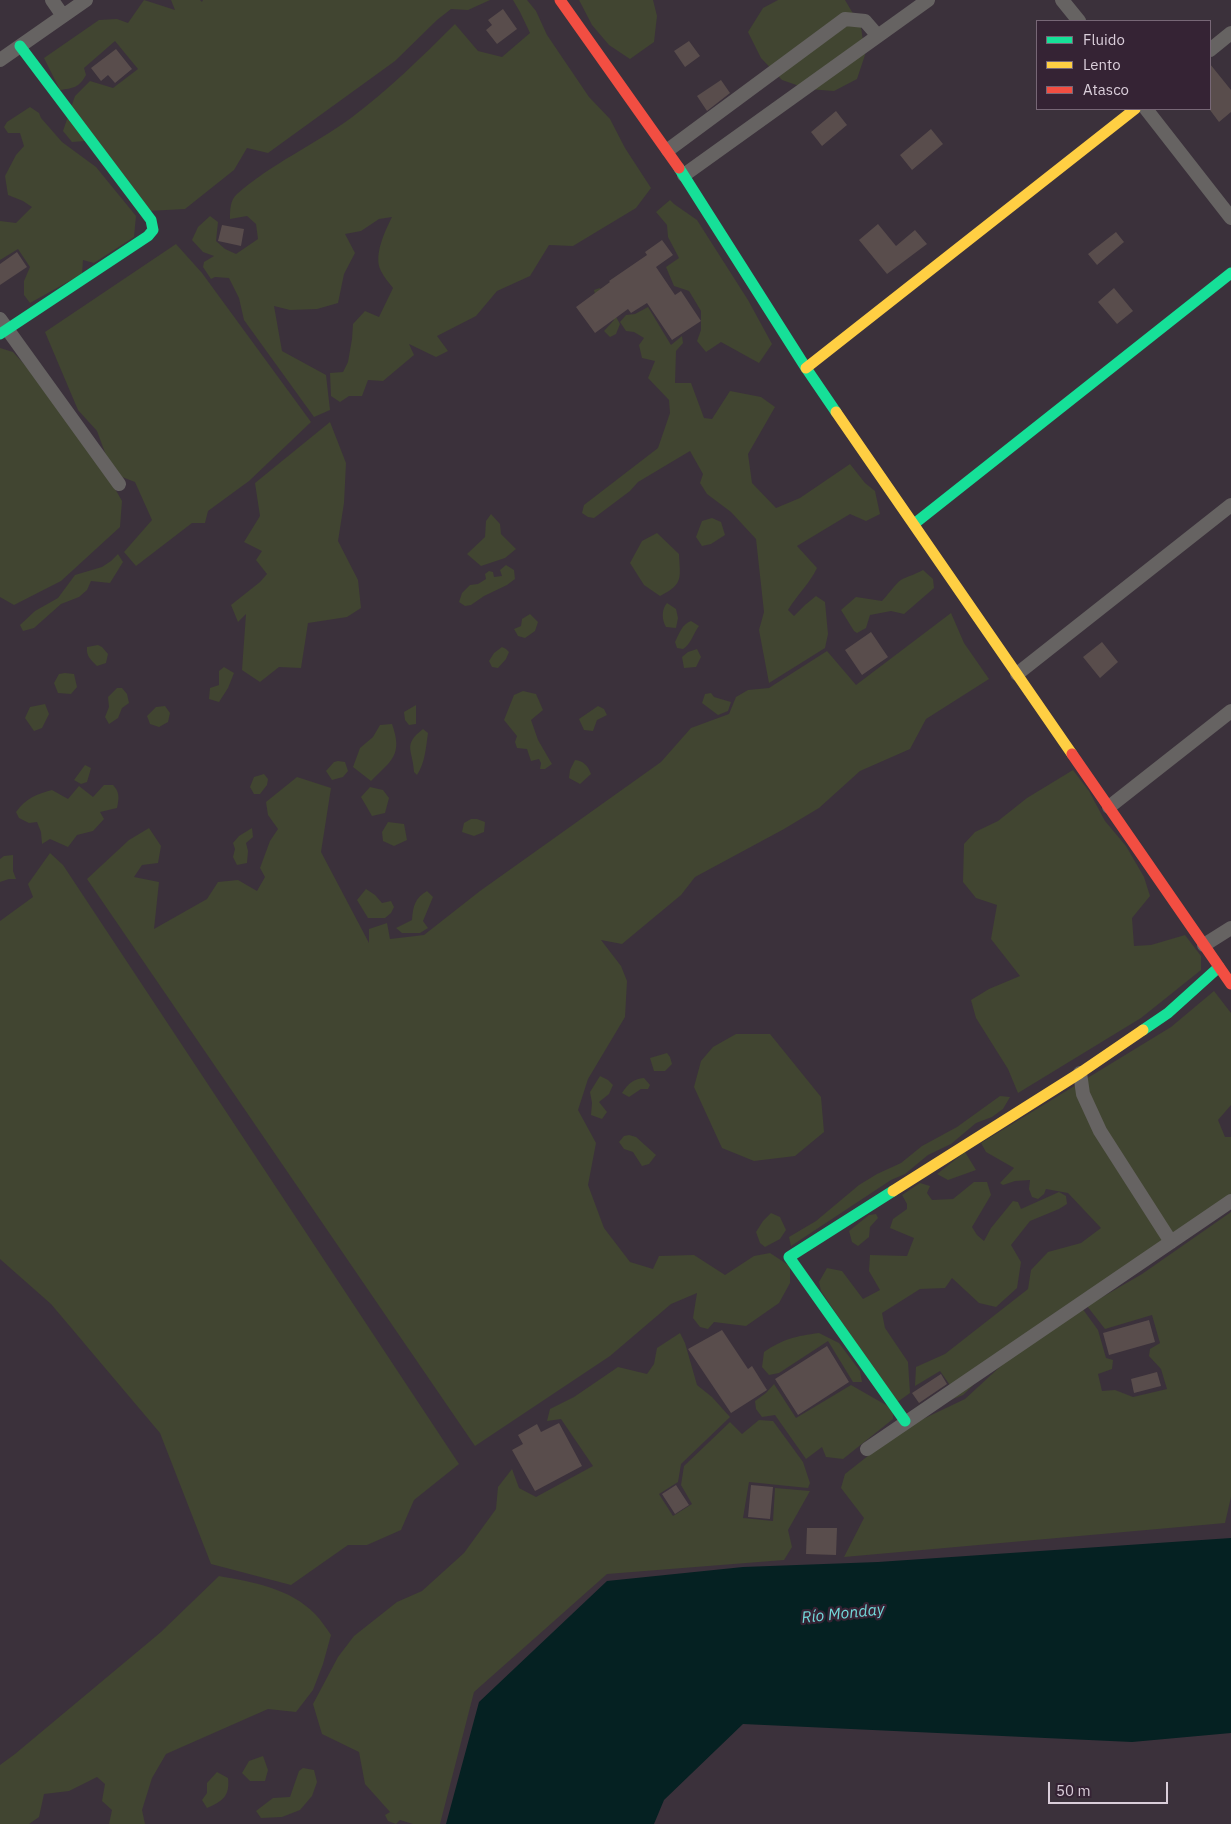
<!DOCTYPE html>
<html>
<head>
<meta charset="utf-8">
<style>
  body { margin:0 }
  #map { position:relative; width:1231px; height:1824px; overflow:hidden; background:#3b313b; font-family:"IBM Plex Sans",sans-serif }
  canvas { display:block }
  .legend { position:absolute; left:1036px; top:20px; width:175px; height:90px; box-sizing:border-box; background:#352334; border:1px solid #776776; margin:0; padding:6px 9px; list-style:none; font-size:15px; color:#daceda }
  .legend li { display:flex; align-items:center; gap:10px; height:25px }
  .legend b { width:25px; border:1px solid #776776 }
  .scale { position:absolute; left:1048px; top:1782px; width:120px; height:22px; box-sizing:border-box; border:2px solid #daceda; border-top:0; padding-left:6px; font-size:15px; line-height:18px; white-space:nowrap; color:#daceda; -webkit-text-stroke:4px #352334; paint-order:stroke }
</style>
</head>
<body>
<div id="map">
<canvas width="1231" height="1824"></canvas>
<ul class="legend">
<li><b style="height:6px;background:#16e098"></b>Fluido</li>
<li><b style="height:6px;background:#ffcf43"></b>Lento</li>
<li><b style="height:6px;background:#f24e42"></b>Atasco</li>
</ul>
<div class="scale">50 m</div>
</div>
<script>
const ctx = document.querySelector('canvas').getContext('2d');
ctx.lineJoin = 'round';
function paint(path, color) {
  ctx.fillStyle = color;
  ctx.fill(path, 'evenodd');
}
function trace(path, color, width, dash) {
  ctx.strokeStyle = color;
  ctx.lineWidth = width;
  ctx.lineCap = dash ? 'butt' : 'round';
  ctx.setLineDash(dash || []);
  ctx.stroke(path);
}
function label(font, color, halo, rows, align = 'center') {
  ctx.font = font + ' "IBM Plex Sans",sans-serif';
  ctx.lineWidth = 4.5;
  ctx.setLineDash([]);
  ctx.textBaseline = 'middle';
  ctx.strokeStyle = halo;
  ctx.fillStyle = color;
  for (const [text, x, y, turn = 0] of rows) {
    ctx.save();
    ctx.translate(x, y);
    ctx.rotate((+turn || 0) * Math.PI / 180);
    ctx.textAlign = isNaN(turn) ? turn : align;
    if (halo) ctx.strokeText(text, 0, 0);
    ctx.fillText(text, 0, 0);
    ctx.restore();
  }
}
paint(new Path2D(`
  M144 0 175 10 171 0H200L202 2 203 0H490L468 10 451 9 437 20 395 61 268 153 247 148 234 170 185 209 148 211 97 140 72 142 63 131 75 96 90 81 113 88 138 69 115 41 84 68 86 75C79 88 73 88 60 90L44 58 99 20 117 19 128 23Z
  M513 0H527L536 11 547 35 589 97 610 119 625 148 651 188 636 208 573 246 549 245 530 276 497 291 476 316 437 336 448 351 436 357 409 344 414 355 383 381 368 380 362 396H349L340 402 331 396 330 373 343 372 348 362 352 339 353 324 365 311 379 317 393 288C389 283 384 277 381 271 373 256 385 231 392 217L379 219 361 231 345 234 355 253 344 274 338 303 317 309 290 310 274 306 282 351 326 375 330 410 314 417 244 320 239 298 229 278 215 277 211 279 203 267 204 262 214 256 203 252 192 240 198 227 210 216 218 222 216 241 225 249 236 254 258 239 256 224 247 216 230 219C230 210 230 200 237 194 271 164 314 145 351 118 388 90 422 57 455 24L478 51 502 57 530 33 520 12Z
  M579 0H653L657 16 654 42 630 59 609 45 592 25Z
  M778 0H845L861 27 865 55 857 79 834 91 808 89 782 80 761 58 748 32 763 8Z
  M30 107 39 113 41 118 62 142 96 167 136 216 134 237 94 263 83 260 82 274 30 303 24 295V281L30 267 18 249 0 260V221L16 223 32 207 23 201 8 195 5 176 16 155 24 146 20 133H8L4 127 7 122Z
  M670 200 674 204 697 220 748 300 772 344 759 363 721 342 706 352 697 341 701 330V311L689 291 674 286 666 267 679 258 668 237 667 225 656 212Z
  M176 244 202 273 311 422 249 481 208 511 205 523H192L136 566 124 552 152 520 135 482 122 477 107 458 97 431 78 410 45 332Z
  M600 288 620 324 616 334 610 337 604 331 614 320 595 294 594 290Z
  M648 307 671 345 682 336 683 343 676 351 675 383H691L704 418 712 419 730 391 761 397 775 407 748 454 752 483 776 508 800 498 850 464 865 483 875 491 880 514 866 521 850 514 797 546 817 568C810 583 797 595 788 610L794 616 805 605 816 596 825 602 828 634 825 648 769 683 759 630 764 612 756 539 731 512 707 494 700 483 703 474 690 451 638 482 630 491 594 518 588 517 582 513 584 505 658 448 670 413 669 400 648 378 655 361 642 358 639 345 644 338 634 332 626 331 620 322 626 315 635 314Z
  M0 348 13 352 34 375 105 471 122 501 120 527 61 581 14 605 0 597Z
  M330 422 346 463 344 503 338 541 358 580 361 608 347 617 308 623 301 668 279 667 260 682 242 670 246 614 238 622 231 605 260 582 267 574 256 560 262 551 244 542 260 516 255 483Z
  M491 514 500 524 501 534 516 549 505 558 481 566 467 554 485 537 486 521Z
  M712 518 721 522 725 535 711 544 702 546 696 537 702 521Z
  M657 533 679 554C680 578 684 584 660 596L644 585 630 563 642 541Z
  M118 554 123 562 110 583 91 581 87 590 79 597 61 604 34 628 23 631 20 625 35 611 58 598 75 575 102 567 111 561Z
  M506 565 514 570 515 579 507 585 484 596 471 605 465 606 459 602 462 593 470 585 478 584 486 579 485 574 489 571 493 572 494 577 502 576 500 570Z
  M923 570 933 579 934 588 904 614 891 611 870 615 866 628 857 633 854 631 841 610 856 597 882 601C887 596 897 582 901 580 906 577 916 574 923 570Z
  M667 603 676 609 678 618 676 628 666 627C662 620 661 610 667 603Z
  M951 613 964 643 989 679 926 719 910 749 860 771 819 808 784 829 695 877 681 895 622 944 601 940 621 966 627 981 625 1017 588 1079 578 1110 596 1143 588 1185 604 1228 630 1262 653 1269 659 1256 694 1255 725 1275 754 1256 770 1253 790 1266V1283L779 1303 746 1326 714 1322 708 1329 700 1327 693 1318 697 1293 671 1304 610 1356 475 1446 87 879 129 840 149 828 161 846 158 863 142 865 134 877 159 882 154 929 207 899 218 882 238 880 257 891 265 877 260 868 270 841 278 829 268 815 266 802 297 777 331 788 321 852 369 943V929L387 923 390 939 424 935 480 891 661 762 691 728 729 714 736 697 748 690 769 688 827 651 856 685Z
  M530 614 538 622 535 631 525 638 518 636 514 629 521 626 522 619Z
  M691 621 699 626C693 634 691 644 683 649L677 648 675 642C679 634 682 624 691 621Z
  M98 645 102 647 108 654 106 663 97 666C91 660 86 656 87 647Z
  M502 647 506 649 509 652 506 659 498 668 492 667 489 661 494 653Z
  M697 649 701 657 696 667 684 668 682 657 688 652Z
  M224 667 234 673 228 688 219 702 209 699 210 688 219 685V671Z
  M65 673 74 674 77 687 71 694 58 693 54 683 59 674Z
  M117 688H122L127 694 129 703 122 708 118 718 109 724 105 717 109 707 108 697Z
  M523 691 536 694 543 710 531 720 538 740 552 764 545 769H540L541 763 539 759 531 761 527 749 517 748 515 742 517 736 504 720 514 695Z
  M711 693 714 697 731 702 728 711 718 715 702 703 705 694Z
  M45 704 49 714 42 728 34 731 25 718 30 707Z
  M416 705V724L409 725 405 720 404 712Z
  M165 706 170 713 168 722 159 727 150 724 147 716 156 707Z
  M598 706 604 709 607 715 597 720 593 731 584 730 579 719Z
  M392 724C403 755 392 760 371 781L353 767 360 748 373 737 380 725Z
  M423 729 428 733C426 747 425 763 417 775L414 772C413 750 402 745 423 729Z
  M575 760C584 761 588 766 591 774L580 784 569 778 570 770Z
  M338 761 345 762 348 771 343 777 332 780 326 771 334 762Z
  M85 765 91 768 87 782 81 784 74 780Z
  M1073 770 1089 791 1105 821 1126 846 1144 877 1150 896 1132 918 1134 946 1151 945 1185 935 1201 956V970L1141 1018 1018 1093 1008 1069 976 1018 971 1000 989 989 1020 976 991 939 997 905 976 898 963 882 964 844 975 832 998 821 1027 798Z
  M264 774 268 779 267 785 260 794H254L250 787 254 777Z
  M104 785H113C120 792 119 799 117 808L100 812 104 819 93 831 77 835 68 847 50 839 42 844 41 832 37 822 29 823 19 818 16 812C26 798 37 794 52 790L68 799 79 786 93 797Z
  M370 787 383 790 389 798 385 813 372 816 361 797Z
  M471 819H477L485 822 484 832 474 836 462 832 464 823Z
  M388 822 404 824 407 840 394 846 383 841 382 832Z
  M252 828 253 837 246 843 248 851 247 863 237 865 233 857 235 849 233 843 239 836Z
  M50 853 63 865 459 1464 414 1500 401 1530 367 1545H348L291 1585 211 1564 160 1433 51 1304 0 1259V921L33 897 28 884Z
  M13 855V871L16 879H9L0 882V859L4 856Z
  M366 889 375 895 382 903 391 901 394 907 391 913 385 918H368L357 900Z
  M427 891 433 897 423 921 428 928 420 933H402L396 928 412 920C413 906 415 898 427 891Z
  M1214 991 1231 1013V1105L1218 1120 1225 1137H1231V1203L1025 1335 963 1395 948 1401 952 1388 940 1371 915 1386 916 1367 945 1354 1028 1289 1031 1270 1048 1252 1081 1243 1101 1228 1068 1193 1046 1189 1044 1194 1038 1199 1032 1197 1029 1189 1030 1180 1015 1181 1003 1185 1000 1183 1014 1168 986 1152 981 1143 1171 1027Z
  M736 1034H770L821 1097 824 1132 795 1156 754 1161 722 1148 694 1087 701 1061 713 1047Z
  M667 1053 670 1057 672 1064 665 1071H654L650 1058Z
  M600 1076 608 1080 613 1085 609 1094 599 1102 607 1112 602 1119 591 1115 592 1103 590 1092Z
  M644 1078 650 1085 648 1089H641L629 1097 622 1093C628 1084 633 1079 644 1078Z
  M1000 1096 1010 1097 1003 1109 992 1117 976 1123 951 1144 928 1155 905 1174 891 1180 791 1246 789 1237 816 1221 859 1185 877 1174 901 1163 922 1146 957 1127Z
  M629 1135 636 1137 656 1155 649 1164 642 1166 633 1152 624 1149 619 1142 624 1136Z
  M965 1152 976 1170 948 1180 937 1174Z
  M974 1182H987L991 1195 972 1227 977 1235 984 1241 991 1228 1013 1201 1018 1202 1021 1209 1059 1192 1066 1196 1067 1204 1059 1209 1030 1221 1011 1245 1021 1262 1017 1288 996 1307 979 1303 952 1278 945 1288 920 1289 882 1313 885 1328 908 1362 910 1393 896 1403 821 1291 819 1282 827 1268 842 1271 863 1299 880 1290 869 1271 870 1255 907 1256 914 1238 890 1228 893 1219 907 1209V1204L902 1195 920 1183 930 1186 927 1193 932 1200 953 1199Z
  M1231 1212V1497L1225 1523 844 1557 864 1518 841 1488 845 1474 902 1429 965 1399 1029 1340 1082 1308 1098 1330 1106 1358 1113 1360 1112 1369 1098 1374 1102 1391 1115 1390 1133 1397 1167 1389 1161 1369 1149 1356 1150 1349 1160 1343 1152 1315 1105 1329 1087 1306 1142 1274Z
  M771 1213 780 1217 786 1230 780 1239 765 1247 760 1243 756 1232 763 1221Z
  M876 1214 878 1218 870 1227 869 1237 858 1246 852 1242 849 1231 869 1215Z
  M680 1333 685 1343 697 1385 712 1397 730 1417 681 1464 678 1482 659 1494 673 1516 692 1504 681 1485 684 1466 730 1422 742 1434 759 1420 773 1421 803 1462 810 1483 808 1488 749 1482 743 1518 773 1521 775 1488 810 1491 788 1530 792 1547 784 1560 607 1574 474 1692 440 1824H413L400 1820 396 1824 388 1821 385 1815 390 1812 365 1784 359 1752 322 1734 313 1704 338 1657 354 1636 397 1602 422 1591 464 1553 496 1509 498 1487 512 1469 519 1488 536 1497 593 1466 561 1419 547 1421 550 1409 574 1397 618 1367 647 1374 654 1364 657 1348Z
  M819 1333 839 1343 860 1371 862 1382H853L828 1341 779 1373 769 1375 762 1367 764 1352C783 1339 796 1336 819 1333Z
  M774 1384 796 1418 851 1385 893 1409V1419L843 1459 826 1457 822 1447 806 1459 775 1415 762 1417 756 1409 755 1401 766 1393Z
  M219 1576C252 1582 290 1588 315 1614 321 1620 326 1628 331 1635L323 1664 313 1690 296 1712 268 1709 166 1754 152 1778 142 1810 145 1824H109L112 1810 102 1801 105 1784 97 1777 69 1791 44 1794 39 1817 29 1824H0V1765L15 1754 161 1632Z
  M263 1756 268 1770 265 1781H250L242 1773 249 1761Z
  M303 1768 314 1770 317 1782 312 1796 300 1810 282 1817 261 1818 256 1811 273 1798 290 1797 299 1771Z
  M217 1772 228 1778C230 1796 223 1801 207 1808L202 1800 207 1793V1783Z`), '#414531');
paint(new Path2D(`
  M1231 1538V1733L1132 1742 743 1724 664 1800 654 1824H446L479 1702 607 1581 743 1567 878 1562Z`), '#052122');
paint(new Path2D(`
  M503 9 517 29 497 44 486 30 492 25 488 20Z
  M689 41 700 56 685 67 674 51Z
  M116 49 132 69 115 83 108 75 101 81 91 68Z
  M1210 64 1231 90V112L1219 122 1210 110Z
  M721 80 730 93 707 111 697 96Z
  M836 111 847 125 822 146 811 132Z
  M931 129 943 144 912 170 900 155Z
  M878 224 896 246 915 230 927 244 887 274 859 240Z
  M222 225 244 229 241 246 218 241Z
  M1116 232 1124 242 1097 265 1088 254Z
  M662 240 673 255 656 267 675 295 681 291 701 321 672 340 647 303 631 313 628 309 595 333 576 307 610 282 609 281 647 255 645 252Z
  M17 252 27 267 0 285V264Z
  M1114 288 1133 311 1117 324 1098 302Z
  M871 632 888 657 862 675 845 650Z
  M1102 642 1118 662 1100 678 1083 657Z
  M1149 1320 1155 1342 1109 1355 1103 1333Z
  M722 1330 748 1369 752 1366 767 1390 731 1413 688 1349Z
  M827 1346 849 1382 798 1415 775 1379Z
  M1157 1372 1161 1386 1134 1393 1131 1379Z
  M941 1374 947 1384 919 1403 912 1393Z
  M559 1423 582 1466 535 1491 512 1450 523 1444 518 1435 537 1424 541 1432Z
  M676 1485 689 1505 675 1514 662 1494Z
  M751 1485 773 1487 770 1519 748 1517Z
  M807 1528H837L836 1555 806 1554Z`), '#594d4c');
trace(new Path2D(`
  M52 0 63 16
  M1062 0 1079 21
  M1210 50 1231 33
  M0 60 86 0
  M1146 109 1231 218
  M668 150 845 19 865 21 878 36
  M684 175 928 0
  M0 319 119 484
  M1017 674 1231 505
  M1109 807 1231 711
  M1204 945 1231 928
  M1080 1073 1083 1094 1100 1131 1171 1242
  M867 1449 1231 1201`), '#666362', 14);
trace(new Path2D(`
  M679 168 806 368 836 412
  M0 334 148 236 153 230 151 220 20 46
  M914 524 1231 273
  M1143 1030 1168 1013 1219 967
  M893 1191 789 1257 905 1421`), '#16e098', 11);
trace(new Path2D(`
  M806 368 1135 109
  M836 412 1072 754
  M893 1191 1080 1073 1143 1030`), '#ffcf43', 11);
trace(new Path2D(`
  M560 0 679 168
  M1072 754 1231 984`), '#f24e42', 11);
label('italic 16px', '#72d8d9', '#352334', [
  ["Río Monday",843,1614,-6]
]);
</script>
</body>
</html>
